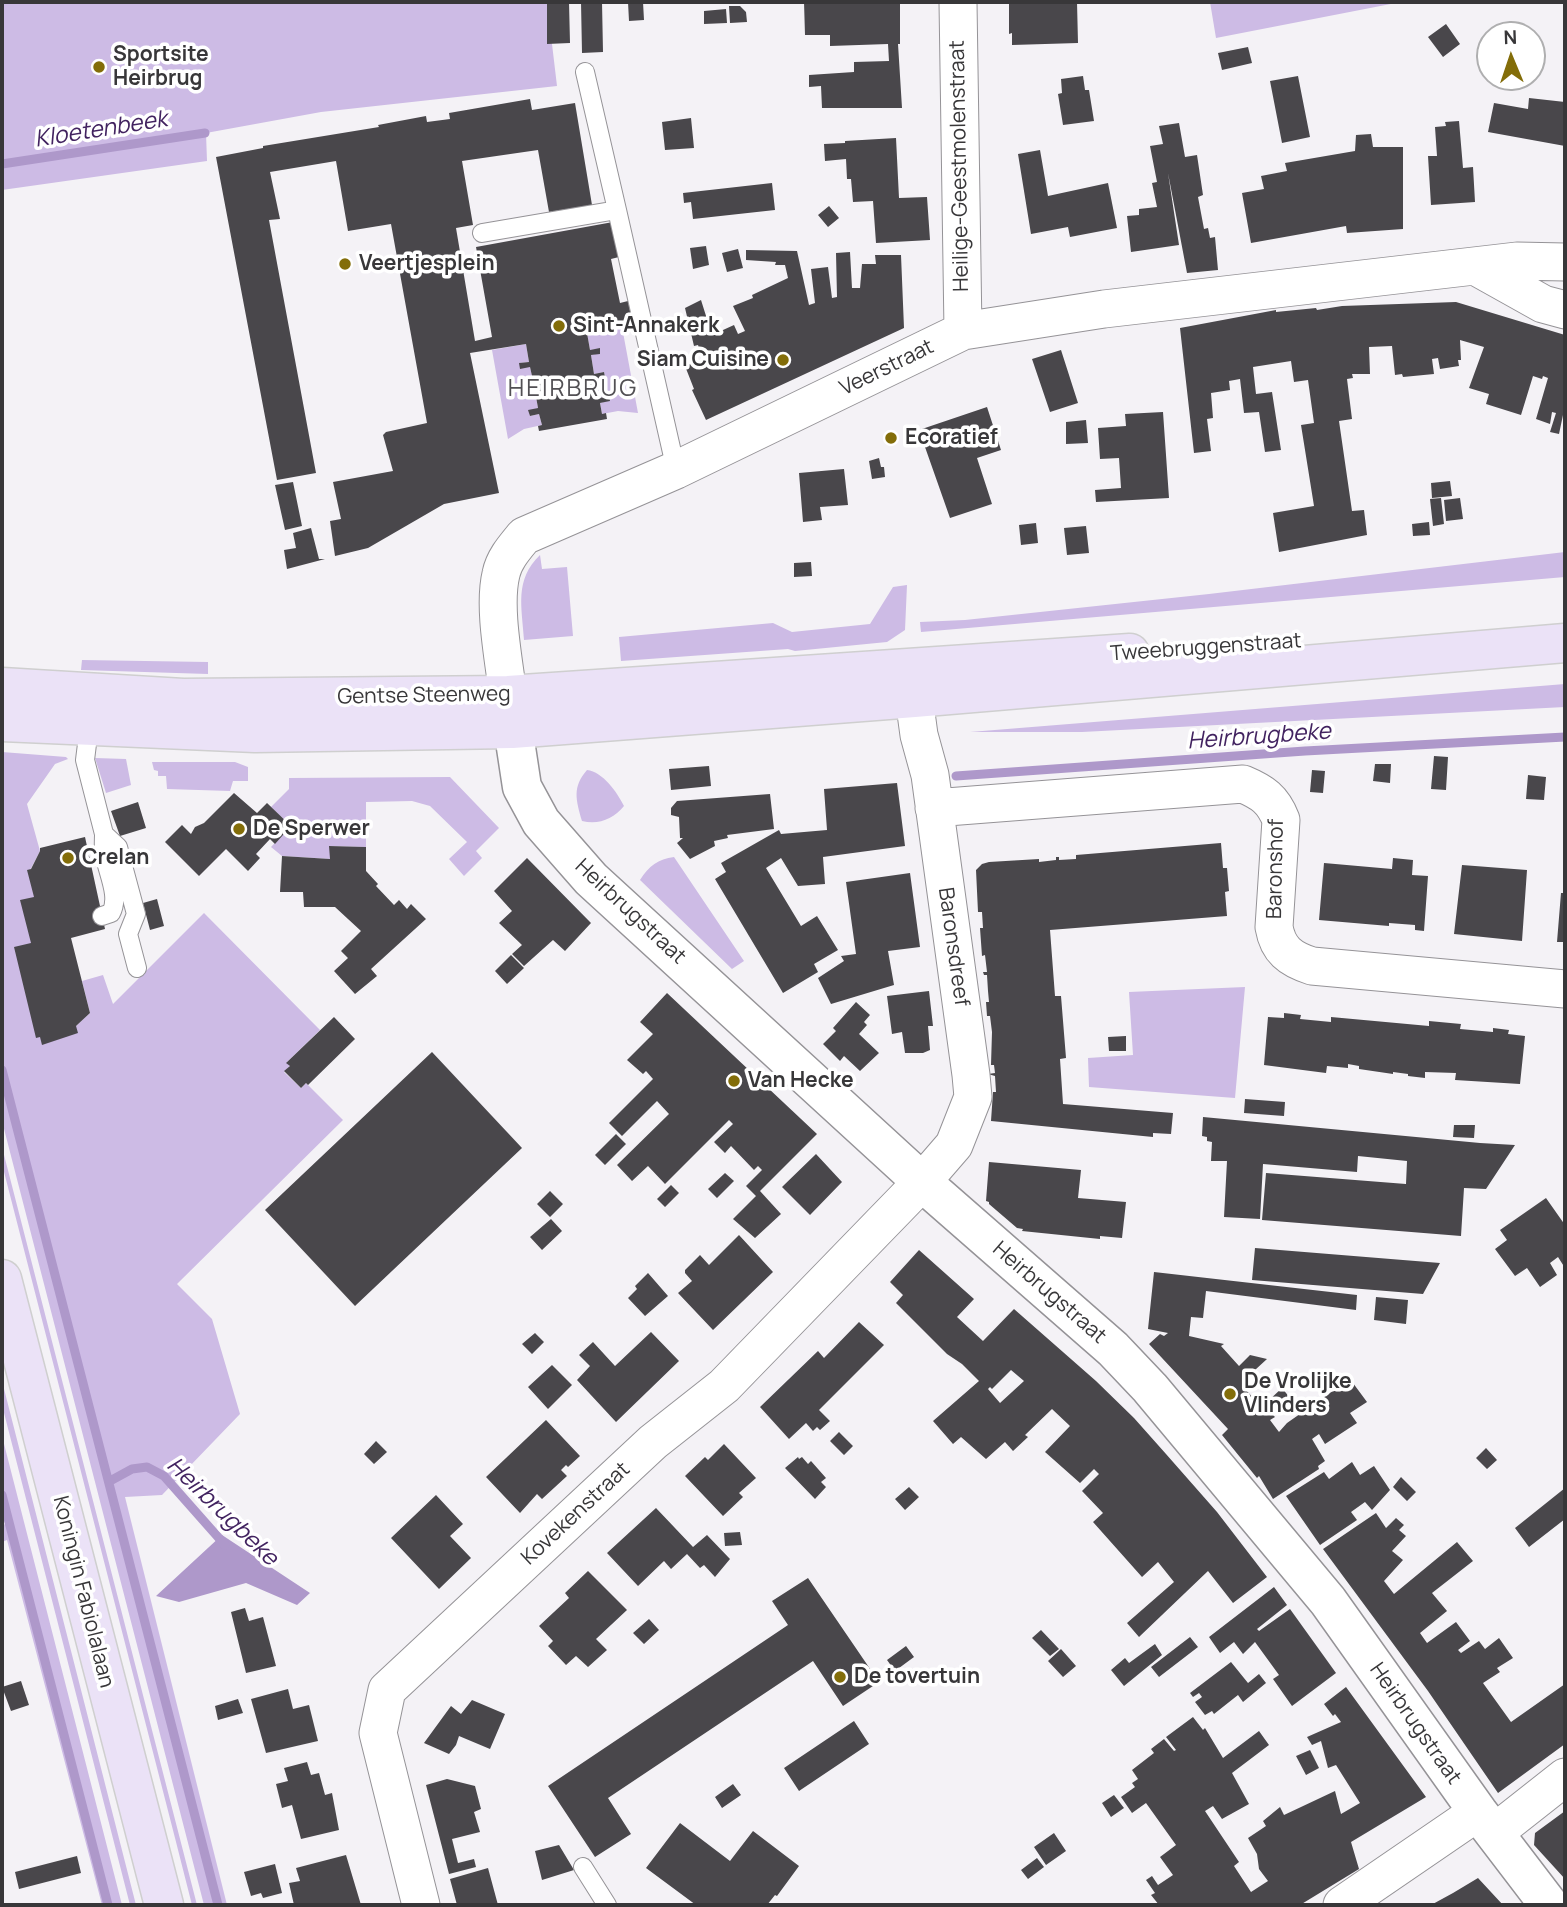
<!DOCTYPE html>
<html>
<head>
<meta charset="utf-8">
<style>
  body { margin:0 }
  #map { position:relative; width:1567px; height:1907px; overflow:hidden; background:#f4f2f6; font-family:Manrope,sans-serif }
  canvas { display:block }
  .frame { position:absolute; inset:0; border:4px solid #383739; pointer-events:none }
  .north { position:absolute; left:1476px; top:21px; width:70px; height:70px; box-sizing:border-box; background:#fff; border:2px solid #afafb0; border-radius:50%; rotate:358deg; font-size:19px; font-weight:700; line-height:28px; text-align:center; color:#383739 }
  .north::after { content:''; display:block; margin:auto; width:24px; height:32px; background:#836d09; clip-path:polygon(50% 0,100% 100%,50% 72%,0 100%) }
</style>
</head>
<body>
<div id="map">
<canvas width="1567" height="1907"></canvas>
<div class="frame"></div>
<div class="north">N</div>
</div>
<script>
const ctx = document.querySelector('canvas').getContext('2d');
ctx.lineJoin = 'round';
function paint(path, color) {
  ctx.fillStyle = color;
  ctx.fill(path, 'evenodd');
}
function trace(path, color, width, dash) {
  ctx.strokeStyle = color;
  ctx.lineWidth = width;
  ctx.lineCap = dash ? 'butt' : 'round';
  ctx.setLineDash(dash || []);
  ctx.stroke(path);
}
function label(font, color, halo, rows, align = 'center') {
  ctx.font = font + ' Manrope,sans-serif';
  ctx.lineWidth = 7;
  ctx.setLineDash([]);
  ctx.textBaseline = 'middle';
  ctx.strokeStyle = halo;
  ctx.fillStyle = color;
  for (const [text, x, y, turn = 0] of rows) {
    ctx.save();
    ctx.translate(x, y);
    ctx.rotate((+turn || 0) * Math.PI / 180);
    ctx.textAlign = isNaN(turn) ? turn : align;
    if (halo) ctx.strokeText(text, 0, 0);
    ctx.fillText(text, 0, 0);
    ctx.restore();
  }
}
paint(new Path2D(`
  M2 2H547L557 86 321 112 206 133 207 161 2 190Z
  M1210 2H1401L1216 38Z
  M622 327 638 413 618 411 602 414 600 403 610 400 608 396 599 398 596 379 605 377 604 372 594 374 591 355 600 353V349L590 350 587 333Z
  M526 344 529 362 520 363 530 367 534 385 524 387 525 391H535L538 408 529 411 530 416 539 414 542 425 524 429 508 439 492 350Z
  M1565 552V577L921 632 920 622 965 620 1209 594Z
  M540 555 542 569 567 567 573 636 524 640C522 607 514 580 540 555Z
  M907 585 905 630 887 642 795 651 788 649 621 661 619 637 773 623 792 632 870 624 893 587Z
  M82 660 208 662V674L81 670Z
  M1565 684V707L1082 732H970Z
  M2 752 66 757 68 759 55 764 27 804 40 851 29 872 76 1026 90 1013 82 981 103 975 113 1004 204 913 320 1030 287 1062 290 1066 284 1072 301 1088 306 1083 343 1120 177 1284 212 1319 240 1414 162 1495 125 1497 227 1905H204L2 1121Z
  M95 758 126 759 131 785 106 793Z
  M152 762H235L248 767V781H233L230 791 167 789 166 776H158V771L154 770Z
  M587 770C603 772 617 792 624 806 613 819 599 825 582 821 576 800 572 787 587 770Z
  M450 777 499 828 476 851 482 858 464 876 449 859 467 842 430 806 412 801 366 802V847L330 846V859L282 856 271 847 291 826 271 807 289 789V778Z
  M674 857 744 961 732 969 640 880C649 866 658 859 674 857Z
  M1245 987 1235 1098 1089 1087 1088 1058 1133 1055 1129 992Z
  M2 1147 197 1905H192L175 1838 2 1164Z
  M2 1381 136 1905H130L2 1405Z
  M2 1436 122 1905H102L7 1540 2 1542V1526L5 1524 2 1509Z`), '#cdbbe5');
paint(new Path2D(`
  M222 1535 310 1593 297 1605 246 1583 179 1602 156 1596Z`), '#ae98ca');
trace(new Path2D(`
  M2 164 205 133
  M956 776 1305 751 1565 737
  M2 1070 218 1905
  M110 1481 132 1469 147 1467 164 1476 225 1545
  M2 1495 108 1905`), '#ae98ca', 9);
paint(new Path2D(`
  M547 2H569L570 43 547 44Z
  M581 2H602L603 52 582 53Z
  M628 2H643L644 20 629 21Z
  M804 2H900V44H898L902 108H822L821 86 809 87V75L854 72V62L889 61 888 44 830 46V35H805Z
  M1009 2H1077L1078 43 1012 45V33L1009 34Z
  M729 6H740L746 12 747 22 730 23Z
  M726 9 727 23 704 24V11Z
  M1446 24 1460 44 1443 57 1428 37Z
  M1248 47 1252 63 1222 70 1218 53Z
  M1083 76 1085 90H1089L1094 121 1063 125 1058 94 1062 93 1061 79Z
  M1298 76 1310 137 1282 143 1270 81Z
  M1529 98 1565 102V146L1488 132 1494 103 1528 109Z
  M530 99 532 110 575 103 592 205 549 212 538 150 462 161 473 225 456 228 475 341 492 337 476 247 613 222 619 257 611 259 620 303 628 301 633 325 587 333 590 350 600 348V354L591 355 594 374 604 372 605 377 596 379 599 398 609 396 610 401 600 403 602 414 606 413 607 419 539 431 538 426 542 425 539 414 530 416 528 410 538 408 535 391 525 392 524 387 534 385 530 367 520 369 519 363 529 362 526 344 470 353 499 493 444 504 368 548 335 556 330 521 341 519 333 482 393 471 383 435 386 432 427 423 391 224 348 231 336 161 270 172 280 219 269 220 316 473 277 480 216 157 263 148V146L379 127 378 125 426 116 427 122 450 119 449 113Z
  M691 118 694 148 665 150 662 122Z
  M1459 121 1463 168 1473 167 1475 202 1431 205 1428 156H1437L1435 127 1446 126 1445 122Z
  M1179 123 1185 157 1197 155 1203 195 1198 197 1204 229 1208 228 1210 238 1215 237 1218 270 1187 273 1168 173 1179 245 1131 252 1127 216 1139 215V209L1157 207 1152 183 1157 182 1150 146 1163 144 1159 126Z
  M1371 134 1373 147H1403V229L1347 233 1346 226 1251 243 1242 193 1264 189 1261 176 1287 171 1285 163 1355 151 1356 135Z
  M896 138 899 198 927 197 930 240 876 243 873 201 853 202 851 179H847L846 159 825 161 824 144 845 143V141Z
  M1040 150 1048 196 1108 183 1117 228 1070 237 1068 227 1031 234 1018 154Z
  M772 183 775 210 693 219 691 202 684 203 683 193Z
  M829 206 839 218 828 227 818 215Z
  M706 246 709 265 693 269 690 248Z
  M738 249 743 268 727 272 722 253Z
  M746 250 797 251 809 305 815 303 811 269 828 267 832 298 837 297 836 253 850 252 852 288H860L862 264H876L875 255H901L904 328 706 420 692 390 694 389 685 366 703 359 698 345 694 346 685 308 701 300 712 335 734 325 738 334 745 331 733 306 753 298 752 295 788 278 785 265H775L776 262 746 260Z
  M1456 302 1565 335V416L1563 415 1559 434 1550 432 1556 413 1552 412 1550 424 1536 419 1548 378 1543 376 1542 379 1533 376 1521 415 1486 404 1489 394 1469 388 1484 347 1460 340 1461 360H1458L1459 366 1440 369 1438 358 1432 359 1434 374 1403 377 1402 374 1395 375 1392 346 1369 347 1370 374H1352L1353 378 1347 379 1352 419 1339 421 1352 511 1364 510 1367 535 1279 552 1273 513 1314 506 1301 425 1314 423 1308 380 1294 382 1291 361 1253 367 1256 394 1272 392 1281 450 1265 452 1259 412 1244 413 1240 379 1229 381 1230 390 1211 393 1213 418 1207 419 1211 451 1194 453 1180 328 1276 310V312L1316 308 1317 310 1342 306Z
  M1061 350 1078 403 1050 412 1032 359Z
  M987 407 1001 450 977 458 992 504 950 518 919 430Z
  M1163 412 1169 498 1096 502 1095 490 1121 488 1119 458 1100 459 1098 428 1126 426 1125 414Z
  M1086 420 1088 443 1066 444V422Z
  M879 458 881 467H884L885 477 872 479 869 461Z
  M844 469 848 505 820 507 822 520 803 522 799 473Z
  M1450 481 1452 496 1432 498 1431 483Z
  M293 482 302 526 285 530 275 485Z
  M1441 498 1444 524 1433 526 1430 499Z
  M1460 498 1463 519 1446 521 1444 500Z
  M1429 522 1430 535 1413 536 1412 524Z
  M1036 523 1038 543 1021 545 1019 525Z
  M1086 526 1089 553 1067 555 1064 528Z
  M311 528 319 559H325L287 569 284 550 296 548 293 533Z
  M811 562 812 576 794 577V563Z
  M1434 756 1448 757 1446 790 1431 789Z
  M1375 764H1391L1390 783 1373 781Z
  M709 766 711 786 671 790 669 769Z
  M1312 770 1325 771 1323 793 1310 792Z
  M1528 775 1546 777 1544 800 1526 799Z
  M897 783 905 846 823 857 825 884 798 886 781 858 766 868 801 926 817 916 838 950 814 964 818 972 783 993 715 879 726 872 721 863 779 830 781 834 827 830 824 789Z
  M234 793 257 813 267 803 291 826 275 844 270 839 256 854 260 858 248 871 226 849 199 876 165 842 182 825 191 834 195 827 204 823Z
  M770 794 774 829 727 835 728 838 714 841 715 846 690 859 677 843 683 838H680L679 817 671 815V808L677 801Z
  M138 802 146 828 120 836 111 811Z
  M85 837 105 929 71 938 90 1013 76 1026 78 1033 42 1045 40 1037 36 1038 14 947 31 943 20 900 34 897 27 870 31 869 40 851V848Z
  M1221 843 1223 868H1227L1229 891 1225 892 1227 916 1050 930 1055 996H1061L1066 1058 1060 1059 1063 1104 1173 1113 1171 1134 1153 1133V1137L991 1121 993 1092H996L995 1076 988 1074 995 1073 994 1065H991L992 1032 990 1016H987L986 1002H989L988 991 987 975H984L983 972H987L985 955 982 956 980 928H983L982 912H978L976 870 982 864 989 862 1039 859V862L1056 860V857H1059V860L1076 859V855Z
  M329 846 366 847V871L378 884 376 886 394 905 399 900 407 909 411 904 426 919 371 969 377 976 355 994 334 971 348 958 341 951 361 931 335 907H304L303 892H280L282 856 330 859Z
  M527 858 591 923 565 951 553 940 524 966 512 954 522 945 499 923 512 911 494 891Z
  M1393 858 1413 860 1412 875 1428 876 1424 931 1415 930V925L1389 923V926L1319 920 1324 863 1392 869Z
  M1462 865 1527 870 1522 941 1454 934Z
  M910 873 920 947 888 951 894 985 831 1004 818 978 844 961 841 956 856 954 846 882Z
  M1561 893H1565V942H1557Z
  M157 899 164 926 150 930 143 903Z
  M511 955 524 968 507 984 495 971Z
  M929 991 933 1026H928L930 1050 923 1053H905L902 1032 892 1034 887 996Z
  M667 993 817 1134 760 1191 781 1214 755 1238 733 1219 756 1196 746 1186 762 1170 758 1166 754 1170 731 1146 725 1153 714 1142 733 1124 729 1120 665 1184 648 1166 632 1181 617 1165 669 1114 657 1101 622 1136 609 1123 653 1079 646 1071 643 1074 627 1060 653 1034 640 1022Z
  M856 1002 870 1015 864 1022 867 1025 859 1034 879 1053 860 1071 844 1056 840 1061 823 1044 836 1031 833 1028Z
  M1284 1013 1301 1015 1300 1019 1331 1022V1017L1429 1026V1021L1461 1024 1460 1029 1493 1032V1028L1509 1030 1508 1034 1525 1036 1520 1084 1455 1080 1456 1073 1425 1072V1078L1408 1076V1074L1393 1072V1074L1359 1069V1066L1348 1064V1068L1327 1066 1326 1073 1264 1065 1268 1017 1284 1018Z
  M334 1017 355 1039 308 1085 306 1083 301 1088 284 1071 290 1066 286 1063Z
  M1126 1036V1051H1109L1108 1037Z
  M432 1052 522 1148 355 1306 265 1210Z
  M1245 1099 1285 1102 1284 1116 1244 1113Z
  M1203 1117 1480 1143 1515 1145 1486 1189 1464 1188 1461 1236 1262 1220 1266 1173 1406 1184 1407 1161 1358 1156 1357 1172 1263 1164 1260 1219 1224 1217 1227 1161H1211L1212 1142 1207 1141V1137L1202 1136Z
  M1454 1125H1475L1474 1138 1453 1137Z
  M616 1134 626 1144 605 1165 595 1155Z
  M816 1154 842 1182 810 1215 782 1187Z
  M989 1162 1081 1170 1078 1198 1126 1202 1122 1238 1100 1236V1239L1022 1231 1023 1229 1017 1228 989 1204V1202L986 1201Z
  M725 1173 734 1181 717 1198 708 1189Z
  M671 1185 679 1193 665 1207 657 1199Z
  M550 1191 563 1204 550 1217 537 1204Z
  M1546 1198 1565 1225V1268L1558 1257 1550 1263 1557 1275 1540 1287 1527 1268 1515 1276 1495 1249 1507 1240 1500 1230Z
  M551 1219 562 1231 542 1250 530 1237Z
  M739 1235 773 1272 713 1330 678 1293 692 1281 685 1273V1270L700 1255 709 1265Z
  M1255 1248 1440 1263 1423 1294 1252 1280Z
  M919 1250 974 1299 957 1317 983 1341 1014 1309 1096 1381 1134 1418 1166 1454 1217 1512 1267 1577 1233 1603 1208 1571 1139 1637 1127 1623 1174 1582 1158 1562 1142 1577 1093 1522 1103 1513 1082 1491 1099 1474 1094 1469 1080 1483 1045 1452 1070 1426 1052 1409 1025 1435 1028 1437 1013 1451 1005 1442 986 1459 961 1437 953 1444 933 1421 979 1381 962 1364 947 1354 896 1303 903 1295 890 1282ZM1011 1370 1024 1381 1000 1403 988 1389 990 1387 992 1389Z
  M1154 1272 1357 1295 1356 1310 1206 1291 1203 1318 1191 1317 1189 1336 1224 1344 1221 1346 1239 1366 1250 1355 1267 1359 1255 1370 1259 1375 1244 1388 1258 1403 1264 1398 1267 1402 1282 1388 1290 1398 1273 1415 1275 1417 1270 1420 1279 1432 1287 1423 1350 1379 1367 1402 1350 1413 1357 1423 1325 1444 1319 1434 1312 1439 1325 1461 1318 1466 1319 1469 1273 1499 1259 1476 1257 1478 1222 1435 1228 1429 1149 1344 1160 1334 1164 1336 1168 1333 1148 1329Z
  M648 1273 668 1296 645 1316 628 1298 637 1289 635 1286Z
  M1376 1297 1408 1300 1406 1324 1374 1320Z
  M859 1322 884 1345 819 1410 830 1421 820 1430 817 1427 813 1431 806 1423 789 1439 760 1407 818 1351 824 1358Z
  M651 1332 679 1361 616 1422 577 1380 590 1366 579 1355 593 1342 615 1366Z
  M535 1333 544 1342 532 1354 522 1344Z
  M552 1365 572 1385 548 1409 528 1387Z
  M546 1420 580 1456 568 1467 566 1465 561 1470 567 1476 542 1499 537 1494 520 1513 486 1477Z
  M839 1432 853 1446 844 1455 830 1441Z
  M376 1441 387 1452 374 1464 364 1454Z
  M724 1444 756 1478 739 1493 743 1497 723 1516 685 1476 705 1457 708 1460Z
  M1486 1448 1497 1460 1487 1469 1476 1458Z
  M798 1457 799 1459 802 1457 808 1464 811 1461 826 1478 821 1482 826 1487 815 1499 785 1468Z
  M1352 1462 1360 1475 1374 1466 1390 1490 1372 1510 1365 1502 1351 1512 1357 1520 1320 1545 1286 1496 1324 1472 1329 1479Z
  M1401 1477 1416 1492 1407 1501 1393 1487Z
  M909 1487 919 1497 905 1510 895 1499Z
  M1565 1488V1519L1529 1547 1515 1528Z
  M436 1495 463 1524 450 1536 471 1558 439 1589 391 1538Z
  M656 1508 693 1547 707 1535 730 1559 715 1577 704 1565 700 1568 687 1554 671 1569 664 1561 638 1586 607 1553Z
  M1376 1513 1386 1528 1396 1518 1404 1525 1399 1530 1406 1536 1392 1551 1403 1560 1384 1581 1394 1594 1457 1542 1473 1561 1432 1593 1447 1611 1420 1633 1427 1643 1456 1622 1470 1641 1458 1650 1461 1653 1479 1641 1485 1649 1499 1638 1513 1658 1497 1668 1500 1672 1483 1683 1511 1722 1565 1684V1744L1498 1793 1428 1691 1323 1549Z
  M740 1532 742 1545 725 1546 724 1533Z
  M588 1571 627 1610 596 1639 607 1650 588 1667 576 1656 566 1665 548 1646 553 1641 539 1626 569 1598 565 1593Z
  M808 1578 879 1682 843 1706 813 1661 608 1798 631 1834 595 1857 548 1786 788 1625 772 1601Z
  M1274 1587 1287 1605 1257 1629 1259 1631 1290 1609 1336 1673 1292 1706 1273 1679 1279 1675 1255 1642 1243 1654 1234 1642 1220 1653 1209 1637Z
  M245 1608 249 1621 263 1617 276 1666 246 1673 231 1612Z
  M649 1619 659 1630 644 1644 633 1633Z
  M1041 1630 1059 1649 1050 1656 1032 1638Z
  M1190 1637 1198 1647 1159 1677 1151 1667Z
  M1155 1644 1162 1655 1124 1686 1111 1670 1125 1658 1129 1663Z
  M906 1646 914 1657 895 1671 887 1660Z
  M1061 1649 1076 1666 1063 1677 1048 1661Z
  M1231 1662 1248 1683 1259 1674 1266 1683 1243 1702 1238 1695 1214 1714 1212 1711 1205 1715 1195 1702 1202 1697 1199 1693 1193 1697 1190 1693Z
  M21 1681 29 1705 11 1711 2 1687Z
  M1346 1687 1426 1797 1351 1842 1359 1869 1300 1905H1159L1151 1895 1155 1893 1146 1880 1152 1876 1158 1885 1173 1875 1160 1857 1176 1845 1146 1803 1132 1813 1121 1797 1135 1787 1132 1783 1138 1779 1132 1770 1154 1753 1151 1749 1164 1739 1174 1751 1176 1750 1166 1737 1193 1717 1203 1730 1205 1728 1223 1758 1259 1731 1269 1745 1232 1773 1249 1804 1222 1819 1213 1806 1205 1811 1239 1862 1234 1866 1251 1892 1268 1881 1259 1869 1257 1854 1248 1838 1266 1826 1263 1821 1280 1807 1284 1815 1335 1791 1341 1814 1360 1803 1336 1765 1328 1768 1321 1741 1312 1745 1307 1737 1341 1722 1335 1714 1333 1716 1324 1704Z
  M288 1689 293 1709 309 1705 318 1741 266 1753 251 1699Z
  M238 1699 243 1713 218 1720 215 1706Z
  M472 1700 505 1714 490 1749 459 1736 456 1745 449 1754 424 1743 451 1706 461 1714Z
  M854 1721 869 1744 799 1791 784 1768Z
  M1310 1750 1319 1768 1306 1775 1296 1756Z
  M307 1762 311 1775 319 1773 325 1795 332 1793 339 1830 301 1839 292 1805 282 1808 276 1784 288 1781 284 1768Z
  M447 1779 475 1786 481 1809 474 1812 480 1832 452 1839 458 1863 474 1859 476 1867 449 1874 426 1785Z
  M733 1784 741 1795 722 1808 715 1797Z
  M1114 1795 1124 1808 1111 1817 1102 1803Z
  M1565 1811V1879L1534 1845 1535 1833Z
  M680 1823 730 1861 753 1831 799 1866 777 1896 775 1895 767 1905H696L646 1868Z
  M1054 1833 1066 1851 1046 1865 1034 1847Z
  M559 1845 574 1870 542 1880 535 1851Z
  M346 1855 361 1905H294L289 1883 300 1881 296 1868Z
  M77 1856 81 1873 19 1889 15 1872Z
  M1037 1858 1044 1867 1028 1879 1021 1870Z
  M275 1864 282 1893 263 1898 261 1893 251 1896 244 1872Z
  M488 1868 498 1905H457L450 1879Z
  M1478 1878 1503 1905H1431L1453 1893Z`), '#49474b');
const service = new Path2D(`
  M585 72 617 210
  M482 233 617 210 676 470
  M89 728 85 760 104 834 118 847 136 914 128 934 137 968
  M102 916 111 913C120 897 108 874 105 857 103 850 104 842 104 834
  M583 1867 607 1905`);
const minor = new Path2D(`
  M958 2 963 331
  M1475 266 1543 304 1565 310
  M508 695C504 661 493 607 501 574 504 559 515 547 524 536L676 470 963 331 1104 309 1517 261 1565 262
  M934 808 1243 784C1262 792 1273 799 1281 820L1274 927C1278 950 1290 959 1312 966L1565 989
  M1494 1833 1565 1777
  M421 1905 378 1733 387 1690 653 1442 724 1386 922 1182 954 1145 973 1097 971 1075 930 775 919 735 914 698
  M1342 1905 1478 1812`);
const tertiary = new Path2D(`
  M508 695 522 787 541 822 591 879 922 1182 1113 1349 1150 1388 1328 1601 1478 1812 1549 1905`);
const primary = new Path2D(`
  M2 687 183 698 508 695 1130 653
  M2 722 255 733 512 729 914 698 1565 643
  M2 1279 164 1905`);
trace(service, '#959397', 20);
trace(minor, '#959397', 39);
trace(tertiary, '#959397', 41);
trace(primary, '#cfcfcf', 41);
trace(service, '#fff', 18);
trace(minor, '#fff', 37);
trace(tertiary, '#fff', 38);
trace(primary, '#ebe2f7', 38);
for (const [x, y, r, color] of [
  [99,67,7,"#836d09"],
  [345,264,7,"#836d09"],
  [559,326,7,"#836d09"],
  [783,360,7,"#836d09"],
  [891,438,7,"#836d09"],
  [239,829,7,"#836d09"],
  [68,858,7,"#836d09"],
  [734,1081,7,"#836d09"],
  [1230,1394,7,"#836d09"],
  [840,1677,7,"#836d09"]
]) {
  const dot = new Path2D();
  dot.arc(x, y, r, 0, 2 * Math.PI);
  ctx.fillStyle = color;
  ctx.fill(dot);
  trace(dot, '#fff', 2.5);
}
label('bold 21px', '#383739', '#fff', [
  ["Sportsite",113,55],
  ["Heirbrug",113,79],
  ["Veertjesplein",359,264],
  ["Sint-Annakerk",573,326],
  ["Siam Cuisine",769,360,"right"],
  ["Ecoratief",905,438],
  ["De Sperwer",253,829],
  ["Crelan",82,858],
  ["Van Hecke",748,1081],
  ["De Vrolijke",1244,1382],
  ["Vlinders",1244,1406],
  ["De tovertuin",854,1677]
], 'left');
label('21px', '#383739', '#fff', [
  ["Heilige-Geestmolenstraat",960,166,-91],
  ["Veerstraat",887,368,-26],
  ["Tweebruggenstraat",1206,648,-4],
  ["Gentse Steenweg",424,696,-1],
  ["Baronshof",1276,869,-89],
  ["Heirbrugstraat",630,912,43],
  ["Baronsdreef",953,947,82],
  ["Heirbrugstraat",1049,1293,41],
  ["Kovekenstraat",576,1514,-43],
  ["Koningin Fabiolalaan",83,1592,76],
  ["Heirbrugstraat",1415,1724,55]
]);
label('italic 23px', '#422360', '#fff', [
  ["Kloetenbeek",101,130,-9],
  ["Heirbrugbeke",1259,737,-4],
  ["Heirbrugbeke",222,1512,44]
]);
ctx.letterSpacing = '2px';
label('24px', '#525054', '#fff', [
  ["HEIRBRUG",573,389]
]);
ctx.letterSpacing = '0px';
</script>
</body>
</html>
